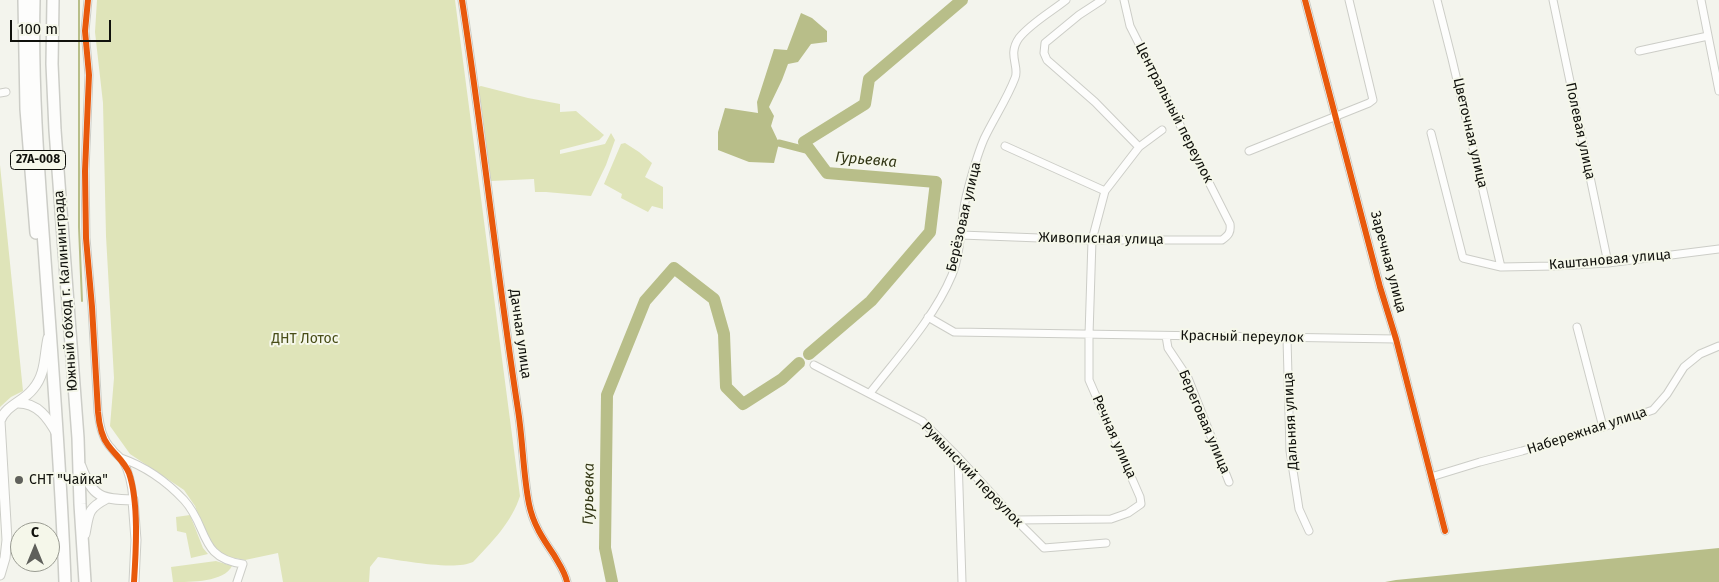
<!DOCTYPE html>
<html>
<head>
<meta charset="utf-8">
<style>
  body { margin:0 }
  #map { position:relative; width:1719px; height:582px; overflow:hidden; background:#f3f4ed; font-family:"Fira Sans",sans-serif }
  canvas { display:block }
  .north { position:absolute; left:10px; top:522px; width:50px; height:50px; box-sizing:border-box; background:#f5f7ea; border:1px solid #999b91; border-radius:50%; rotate:0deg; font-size:14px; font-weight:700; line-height:20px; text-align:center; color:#10110c }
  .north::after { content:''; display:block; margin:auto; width:18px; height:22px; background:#5f605b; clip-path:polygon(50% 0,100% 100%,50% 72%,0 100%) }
  .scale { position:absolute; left:10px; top:20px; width:101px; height:22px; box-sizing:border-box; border:2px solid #10110c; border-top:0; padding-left:6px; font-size:15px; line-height:18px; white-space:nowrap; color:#10110c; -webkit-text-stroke:4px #f5f7ea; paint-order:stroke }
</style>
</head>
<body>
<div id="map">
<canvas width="1719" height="582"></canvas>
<div class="north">С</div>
<div class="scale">100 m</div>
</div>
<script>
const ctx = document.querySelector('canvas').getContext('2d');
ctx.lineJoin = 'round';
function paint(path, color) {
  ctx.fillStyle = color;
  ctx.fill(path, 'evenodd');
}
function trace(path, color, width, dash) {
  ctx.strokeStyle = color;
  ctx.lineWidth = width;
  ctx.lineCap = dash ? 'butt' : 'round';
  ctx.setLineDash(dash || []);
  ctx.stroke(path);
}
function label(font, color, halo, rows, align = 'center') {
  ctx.font = font + ' "Fira Sans",sans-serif';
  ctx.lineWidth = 4;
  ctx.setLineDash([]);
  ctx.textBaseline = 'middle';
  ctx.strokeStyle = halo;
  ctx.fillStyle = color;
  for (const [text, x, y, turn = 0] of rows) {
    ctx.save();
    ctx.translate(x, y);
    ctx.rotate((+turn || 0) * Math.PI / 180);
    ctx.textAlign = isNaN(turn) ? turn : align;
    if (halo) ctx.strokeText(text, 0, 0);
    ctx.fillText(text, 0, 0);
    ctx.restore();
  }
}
paint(new Path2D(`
  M97 0H455L520 496C512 522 491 543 473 562 454 571 400 560 378 557L370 567 369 582H283L278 553 245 560 219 555 206 536 195 506 184 490 130 454 110 426 114 378 106 236 103 103 95 32Z
  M481 86 528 98 560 104V112L576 111 604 135 599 140 560 150V154L605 144 611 133 615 140 606 165 591 196 546 192H535L534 179 491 181 478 87Z
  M625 143 639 152 652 163 645 177 663 187V209L652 206 648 212 621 198 622 194 604 184 621 144Z
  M0 165 23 391 11 397 0 407Z
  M190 515 203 548 208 554 191 558 186 533 177 531 176 517Z
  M216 561 232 566C224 582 192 582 173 582L171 567Z`), '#dfe4b9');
paint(new Path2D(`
  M801 13 812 18 827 31V42L811 44 798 62 788 64 782 80 769 107 774 116 771 126 779 143 774 163 749 162 718 150V132L725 108 758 113 757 102 774 49 787 50Z
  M1719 548V582H1385L1396 580Z`), '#b8be89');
trace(new Path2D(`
  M79 0V227L82 301`), '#b8be89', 2);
trace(new Path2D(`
  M779 143 810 151`), '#b8be89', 7);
trace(new Path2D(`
  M809 354 871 301 930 232 936 182 827 173 804 142 865 104 869 79 962 0
  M612 582 605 548 607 395 645 301 674 268 714 299 724 334 726 387 743 404 782 379 799 363`), '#b8be89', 12);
const minor = new Path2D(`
  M88 0 85 31 89 75 85 171 86 238 92 307 98 412C100 426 102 439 112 449 115 454 120 456 123 461 130 473 132 486 133 500
  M462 0C483 136 497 274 518 410 523 441 523 474 529 504 533 524 543 539 554 555 559 564 565 572 567 582
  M1102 0 1079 15 1045 43 1044 53 1047 60 1095 102 1139 147
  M1305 0 1380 287 1396 339 1445 531
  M1437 0 1452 59 1501 267
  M1553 0 1608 263
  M1701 0 1719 91
  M1639 51 1708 36
  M0 93 6 92
  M1431 133 1463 258 1501 267 1555 266 1608 263 1719 249
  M1005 146 1105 191
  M1249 151 1369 103 1373 100 1349 0
  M961 235 1092 240H1222C1229 235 1231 232 1230 224L1130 26 1124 0
  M928 317 954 332 1396 339
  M1577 327 1603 427
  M1166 336 1168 348 1188 378 1229 482
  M1287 338 1290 451 1299 509 1309 531
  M814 365 922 421 958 457 1016 520 1044 548 1106 543
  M870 393C898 357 934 318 952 275 962 250 960 222 966 197 971 177 976 158 984 139 994 118 1007 99 1015 78 1020 67 1007 55 1019 38 1031 23 1051 12 1066 0
  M958 457 962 582
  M121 458C144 466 167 482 184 500 209 527 198 558 243 564L237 582
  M1431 477 1480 462 1522 451 1600 428 1653 410 1667 394 1684 367 1700 354 1719 346
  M1016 520 1111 519 1128 513 1141 504 1140 497 1089 380V335L1092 240 1105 191 1139 147 1162 130`);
const tertiary = new Path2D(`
  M18 403C38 403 48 418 57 434
  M81 466C93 498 101 499 133 500L136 540 134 582
  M85 534C89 514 87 509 106 499
  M0 575 5 558 7 540 0 421C6 405 23 402 33 389 46 374 44 356 48 338`);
const trunk = new Path2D(`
  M24 0 26 109 36 233
  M34 0C32 82 38 164 44 246 52 358 61 470 65 582
  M53 0 52 64 55 130 78 438 80 504 85 582`);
trace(minor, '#cccdc7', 9);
trace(tertiary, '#cccdc7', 11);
trace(trunk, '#cccdc7', 14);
trace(minor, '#fdfdfc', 7);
trace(tertiary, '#fdfdfc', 9);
trace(trunk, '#fdfdfc', 11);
trace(new Path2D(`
  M88 0 85 31 89 75 85 171 86 238 92 307 98 412C99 424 101 436 108 445 116 456 124 461 129 473 139 502 136 551 134 582
  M462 0C483 136 497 274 518 410 523 441 523 474 529 504 533 524 543 539 554 555 559 564 565 572 567 582
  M1305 0 1380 287 1396 339 1445 531`), '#e8590c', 6);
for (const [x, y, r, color] of [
  [19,480,5,"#5f605b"]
]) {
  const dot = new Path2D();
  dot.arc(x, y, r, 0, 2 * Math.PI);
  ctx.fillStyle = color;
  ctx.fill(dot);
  trace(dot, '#f5f7ea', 2);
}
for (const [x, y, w] of [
  [38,160,55]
]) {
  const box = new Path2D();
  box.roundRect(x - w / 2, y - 9.5, w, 19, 4);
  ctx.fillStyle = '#f5f7ea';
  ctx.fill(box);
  trace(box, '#10110c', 1);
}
label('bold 12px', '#10110c', null, [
  ["27А-008",38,160]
]);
label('14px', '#10110c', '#f5f7ea', [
  ["Центральный переулок",1174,113,63],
  ["Полевая улица",1580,131,78],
  ["Цветочная улица",1470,133,77],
  ["Берёзовая улица",964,217,-77],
  ["Живописная улица",1101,239,1],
  ["Каштановая улица",1610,260,-5],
  ["Заречная улица",1388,262,75],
  ["Южный обход г. Калининграда",66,291,-94],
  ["Дачная улица",520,334,82],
  ["Красный переулок",1242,337,1],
  ["Дальняя улица",1291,421,-93],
  ["Береговая улица",1204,422,67],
  ["Набережная улица",1587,431,-18],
  ["Речная улица",1114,437,66],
  ["Румынский переулок",972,475,46]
]);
label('14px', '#484d17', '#f5f7ea', [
  ["ДНТ Лотос",305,339]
]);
label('14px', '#10110c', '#f5f7ea', [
  ["СНТ \"Чайка\"",29,480]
], 'left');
label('italic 15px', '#333716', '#f5f7ea', [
  ["Гурьевка",866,160,5],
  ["Гурьевка",589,494,-89]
]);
</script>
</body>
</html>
